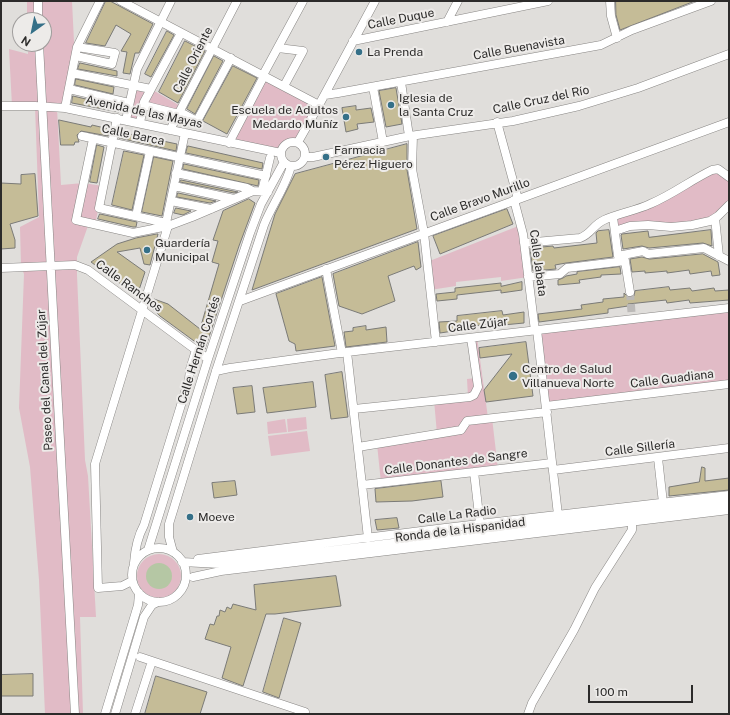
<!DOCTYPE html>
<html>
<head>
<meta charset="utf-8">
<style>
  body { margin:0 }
  #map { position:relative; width:730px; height:715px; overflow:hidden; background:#e0dedb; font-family:"Public Sans",sans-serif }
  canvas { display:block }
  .frame { position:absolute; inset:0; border:2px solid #2c2b2a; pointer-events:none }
  .north { position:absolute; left:12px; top:12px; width:40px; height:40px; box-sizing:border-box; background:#edebe9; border:1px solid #a09e9d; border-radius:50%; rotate:213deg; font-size:11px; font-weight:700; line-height:16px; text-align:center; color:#2c2b2a }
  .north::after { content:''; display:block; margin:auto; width:14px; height:18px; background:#357088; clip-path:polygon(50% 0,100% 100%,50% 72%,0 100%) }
  .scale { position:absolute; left:588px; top:685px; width:105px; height:18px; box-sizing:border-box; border:2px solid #2c2b2a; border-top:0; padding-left:5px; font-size:12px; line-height:14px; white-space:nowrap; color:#2c2b2a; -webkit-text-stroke:3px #edebe9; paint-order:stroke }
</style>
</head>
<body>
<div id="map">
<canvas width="730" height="715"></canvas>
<div class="frame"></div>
<div class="north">N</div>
<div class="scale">100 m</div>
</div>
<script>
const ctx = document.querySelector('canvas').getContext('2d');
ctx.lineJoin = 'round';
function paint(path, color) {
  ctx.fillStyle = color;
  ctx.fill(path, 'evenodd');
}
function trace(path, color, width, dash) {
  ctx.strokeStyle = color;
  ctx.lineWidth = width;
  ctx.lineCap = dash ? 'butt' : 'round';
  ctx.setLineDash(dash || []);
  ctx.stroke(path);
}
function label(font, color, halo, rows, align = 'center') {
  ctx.font = font + ' "Public Sans",sans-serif';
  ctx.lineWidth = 4;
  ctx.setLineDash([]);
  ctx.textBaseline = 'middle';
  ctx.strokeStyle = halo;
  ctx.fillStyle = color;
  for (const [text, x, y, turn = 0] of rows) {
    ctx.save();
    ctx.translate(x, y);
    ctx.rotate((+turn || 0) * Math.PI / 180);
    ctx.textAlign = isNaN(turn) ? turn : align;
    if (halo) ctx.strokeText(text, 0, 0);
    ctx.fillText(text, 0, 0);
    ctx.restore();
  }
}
paint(new Path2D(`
  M27 1H72L74 42 77 47 65 108H57L61 185 83 183 103 186 95 225 89 223 77 257V275L85 460 88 476 96 617H80L83 714H45L39 580 30 467 19 408 24 274 21 266 20 227 39 217 35 106H12L9 49 28 54V44H44V20H27Z
  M264 76 319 105 298 142C290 141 284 143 281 150L229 143Z
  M133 86 151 89 182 107 179 114 143 105 140 123 126 120Z
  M712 170 729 177V205L710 221 615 231 613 217 630 210Z
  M521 225 528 277 501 281V277L456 282V286L430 290 427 262Z
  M729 308V384L546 406 537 330Z
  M477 337 488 418H492L498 469 381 483 377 444 437 434 434 400 468 397 467 379 476 378 471 338Z
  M306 417 307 429 288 432 287 419Z
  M285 419 287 432 268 434 267 422Z
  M307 431 310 451 271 456 268 436Z
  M137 576a22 22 0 1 1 44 0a22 22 0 1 1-44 0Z`), '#e1bbc6');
paint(new Path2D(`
  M146 576a13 13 0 1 1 26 0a13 13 0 1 1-26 0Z`), '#b5c7a4');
const building = new Path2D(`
  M106 1H110L153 24 139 53H135L130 74 123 73 127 52 121 51 131 34 116 25 105 46 86 43Z
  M616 1H695L620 30 616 15Z
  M167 31 174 35 151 77 145 74Z
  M185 41 205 51 178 103 159 92Z
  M214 56 223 61 195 114 187 109Z
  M80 63 117 71V76L78 69Z
  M233 66 257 78 227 134 203 121Z
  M76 79 114 87 113 94 75 85Z
  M396 88 402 124 386 127 379 91Z
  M73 96 120 107 119 112 72 103Z
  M356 106V110L371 108 374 122 357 124 358 129 346 132 342 108Z
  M59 120 91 127 92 125 109 129 108 136 81 131 77 135 79 142H75L74 145H61Z
  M120 132 177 144 176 151 119 138Z
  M407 144V170L417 229 252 290 275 214 295 174Z
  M97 145 104 147 97 183 90 182Z
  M188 146 263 163 262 169 186 153Z
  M124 151 144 155 132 210 112 205Z
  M154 157 173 161 162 216 142 212Z
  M184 164 259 180 258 186 183 169Z
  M35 174 38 216 10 224 15 240V248L1 249V183L21 184V175Z
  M181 180 238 192 234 193 180 182Z
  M178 193 216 201 210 203 177 197Z
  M249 199 255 203 239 246 205 349 160 316 151 307 154 299 168 304 200 329 219 264 212 262 218 241 213 240 223 211Z
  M176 208 191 211 183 215 174 213Z
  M507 209 513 224 440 254 433 236Z
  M100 214 137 222 136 227H133L98 219Z
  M609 230 613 257 566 263 555 265 556 269 533 271 530 248 553 246 554 248 597 243 596 233 598 231Z
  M711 230 712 246 703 243 649 248 642 246 623 249 621 235 622 234 648 231 649 237Z
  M157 234H158L150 265 144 264 140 248 117 252 145 272 137 296 91 262 117 244 136 238Z
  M418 242 421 267 416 270 414 266 388 276 395 301 362 314 339 306 333 274Z
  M703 254 718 262 720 275 712 276 711 271 690 274 689 270 667 273V271L645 273V271L632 272 630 259 642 257 649 259Z
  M620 267 621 274 601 275V277L579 280 580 283 558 285V280L563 278 566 276 577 274V272Z
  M322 277 335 346 296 351 295 344 289 341 276 294Z
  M522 282V290L501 293V290L457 295V299L437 301 436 294 455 292V288L501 283V286Z
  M669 287 670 290 690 288 692 291 714 288 715 291 729 290V300L690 303 689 300 667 303 666 300 628 304V306L608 309V313L539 322 538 314 582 309 581 305 603 302V299L624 297V293L628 297H630L634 296 635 291Z
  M502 311 503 315 524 312V323L503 325 502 322 459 328 460 330 440 333 439 322 457 321V316Z
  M366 326V330L386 327 387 342 346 347 344 332 353 331V328Z
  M526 342 533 396 486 402 484 390 512 354 480 358 479 348Z
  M342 372 348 417 331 419 325 375Z
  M313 382 316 407 267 413 263 388Z
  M252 386 255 412 237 414 233 388Z
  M702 467 705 468V481L729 478V490L669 496V487L699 482Z
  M235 481 237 495 214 498 212 483Z
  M441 481 443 497 412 501 376 502 375 489Z
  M397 518 399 528 377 530 375 520Z
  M336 576 341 606 275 614H266L243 686 222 678 231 647 205 639 210 624 214 625 217 616H219L220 610 225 612 227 607 231 609 233 604 256 610 254 585Z
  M284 618 301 623 279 698 263 692Z
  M33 674V696H1V675Z
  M156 676 207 692 200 714H145Z`);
paint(building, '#c5bc97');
trace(building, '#7a7a77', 1);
trace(new Path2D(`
  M630 292 632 319`), '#bcbab8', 8, [8, 4]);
const minor = new Path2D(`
  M38 1V20
  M121 1 319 105
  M610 1 611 16 617 38
  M447 22 458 1
  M353 41 548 1
  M39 44C49 267 64 491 75 714
  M278 48 303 51 284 86
  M76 56 112 64 115 53 77 47
  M72 73 151 89
  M263 75 303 1
  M401 82 409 136
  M373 87 383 142
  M69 89 129 103
  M325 95 338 93 601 45 632 30 711 1
  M143 105 179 114
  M1 106H35L65 108 281 153
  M65 108 77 47 100 1
  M180 112 197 121 231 58
  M117 118 99 208 166 223
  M126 120 137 69 171 1
  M497 122 518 199
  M140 123 144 102 181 33
  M170 130 237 1
  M82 136 266 176
  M413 136 412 169 424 233 436 342
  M93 139 76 220 133 233 168 226 192 217 253 191 268 192
  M281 154a12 12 0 1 1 24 0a12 12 0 1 1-24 0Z
  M298 142 319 105 375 1
  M229 143 264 76
  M305 157H313L410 136 513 121 579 106 638 88 729 54
  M176 173 247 188 253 191
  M174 186 234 199
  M262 191 270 158
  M514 200 523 234 535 331
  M171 201 211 209
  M136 216 150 151
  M613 217 618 256 643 251 648 254 704 248 729 261
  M715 218 719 256
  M168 226 166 223 185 133
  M615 231 630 226 648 225 671 227 692 225 710 221 718 216 729 205
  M524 243 580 238C591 234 593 225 604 220 619 213 635 211 650 204 672 195 691 180 712 170L718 169 729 177
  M624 255 630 292
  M1 268 75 265 88 270 208 359
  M326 269 342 353
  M528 277 560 274 567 268 625 261
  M240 301 729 122
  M537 330 558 515
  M347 352 368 538
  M216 371 230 368 347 352 729 308
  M546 406 729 384
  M354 409 470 397 474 395 478 387 471 338
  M358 447 461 430 467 421 547 412
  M658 458 663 503
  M553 470 729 448
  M474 472 480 524
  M362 485 552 463
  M132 575a27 27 0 1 1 54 0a27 27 0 1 1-54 0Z
  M148 550 208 359 250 233 261 204 284 162
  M173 552 169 537V524L216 371 264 225C272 205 286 186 291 166
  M198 559 445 528 729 495
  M182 562 220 564 729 502
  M134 563C135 549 137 538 144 525L189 379 190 369 196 350
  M193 577 221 571 729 510
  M132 581 122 586 98 588 95 464 168 226
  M140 657 305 712
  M105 714 138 605 139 593
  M115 714 144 617 152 605 158 602
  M135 714 152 661
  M528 714 532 703 574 630 595 588 632 530V521`);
trace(minor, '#888684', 9);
trace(minor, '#fff', 8);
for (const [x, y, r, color] of [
  [359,52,4,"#357088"],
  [391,105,4,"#357088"],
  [346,117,4,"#357088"],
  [326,157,4,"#357088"],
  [147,250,4,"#357088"],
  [513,376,5,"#357088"],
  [190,517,4,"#357088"]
]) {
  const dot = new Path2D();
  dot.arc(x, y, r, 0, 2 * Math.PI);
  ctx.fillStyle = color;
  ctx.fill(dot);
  trace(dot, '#edebe9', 1.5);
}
label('12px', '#2c2b2a', '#edebe9', [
  ["Calle Duque",401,19,-11],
  ["Calle Buenavista",519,48,-10],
  ["Calle Oriente",193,60,-63],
  ["Calle Cruz del Río",541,100,-12],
  ["Avenida de las Mayas",144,112,12],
  ["Calle Barca",133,135,12],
  ["Calle Bravo Murillo",480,200,-20],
  ["Calle Jabata",538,263,82],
  ["Calle Ranchos",129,286,36],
  ["Calle Zújar",478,325,-7],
  ["Calle Hernán Cortés",199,350,-72],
  ["Calle Guadiana",672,379,-7],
  ["Paseo del Canal del Zújar",45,380,-93],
  ["Calle Sillería",640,448,-7],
  ["Calle Donantes de Sangre",456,462,-7],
  ["Calle La Radio",457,515,-7],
  ["Ronda de la Hispanidad",460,530,-7]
]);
label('12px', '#2c2b2a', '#edebe9', [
  ["La Prenda",367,52],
  ["Iglesia de",399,98],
  ["la Santa Cruz",399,112],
  ["Escuela de Adultos",338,110,"right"],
  ["Medardo Muñíz",338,124,"right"],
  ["Farmacia",334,150],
  ["Pérez Higuero",334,164],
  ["Guardería",155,243],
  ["Municipal",155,257],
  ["Centro de Salud",522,369],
  ["Villanueva Norte",522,383],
  ["Moeve",198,517]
], 'left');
</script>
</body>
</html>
